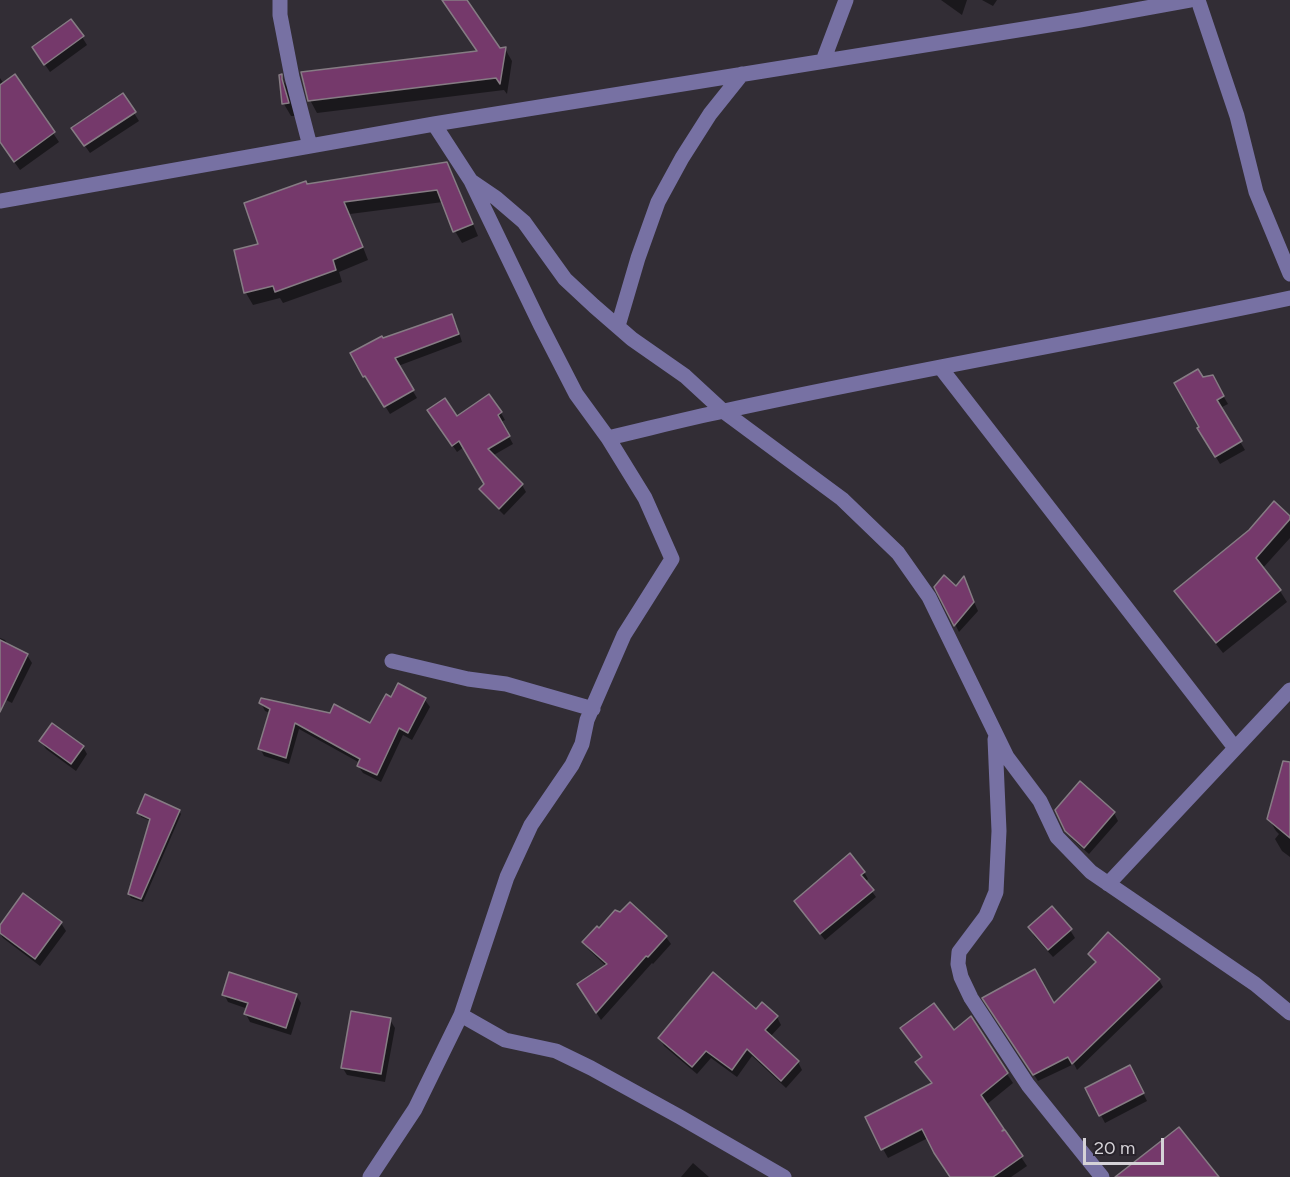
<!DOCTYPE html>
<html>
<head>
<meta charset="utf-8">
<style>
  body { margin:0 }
  #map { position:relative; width:1290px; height:1177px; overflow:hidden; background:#322d35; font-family:Figtree,sans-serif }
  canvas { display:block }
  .scale { position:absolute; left:1083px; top:1138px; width:81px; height:27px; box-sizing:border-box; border:3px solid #d5d2d7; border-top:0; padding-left:8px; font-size:18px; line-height:21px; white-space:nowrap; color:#d5d2d7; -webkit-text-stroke:4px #28232b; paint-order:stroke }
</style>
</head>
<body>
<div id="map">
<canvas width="1290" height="1177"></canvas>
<div class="scale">20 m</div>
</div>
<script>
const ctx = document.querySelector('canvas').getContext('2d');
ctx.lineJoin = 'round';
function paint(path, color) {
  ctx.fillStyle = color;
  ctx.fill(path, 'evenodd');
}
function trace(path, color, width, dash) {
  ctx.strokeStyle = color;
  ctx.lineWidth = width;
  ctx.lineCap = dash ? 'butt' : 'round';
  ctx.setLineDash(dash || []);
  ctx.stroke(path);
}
paint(new Path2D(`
  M445 0H465L500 49H505L512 61 507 94 504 90 317 113 310 100 478 52Z
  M941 0H967L962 15Z
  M982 0H997L993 6Z
  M82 37 87 45 50 72 39 56Z
  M15 76 59 142 20 170 0 142V78L4 84Z
  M280 76 288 88 295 116H291L284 104Z
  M134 113 139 121 90 153 78 136Z
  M446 163 453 175 478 236 462 243 455 231 443 202 350 214 368 260 339 272 342 282 283 303 280 298 253 305 246 293 236 251 260 245 307 185Z
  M451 316 456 323 462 342 398 366 417 398 390 414 371 383 369 384 352 354 383 340Z
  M1212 377 1228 404 1220 408 1245 450 1220 464 1199 428 1202 379Z
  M501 413 505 420 501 422 513 444 492 456 522 485 526 492 504 515 485 496 481 490 486 484 464 447 457 452 433 417 457 418Z
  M1290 518V538L1262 569 1280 591 1287 602 1223 653 1183 602 1176 591Z
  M964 579 978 611 959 632 936 587 957 588Z
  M0 638 5 640 8 645 27 655 32 663 12 703 0 697Z
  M398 685 425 700 430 707 412 740 403 735 381 782 363 773 358 766 360 763 299 729 289 764 264 756 260 748 270 713 265 711 261 703 371 725 391 699Z
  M41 741 83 747 87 754 76 771 46 749Z
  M1290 797V857L1282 851 1275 839 1279 834 1276 831 1269 819Z
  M179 811 181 814 143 902 131 898 129 894 151 821 141 817 139 813Z
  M1114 813 1118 821 1089 854 1072 839 1066 831Z
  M864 872 868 879 865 882 876 897 825 940 795 902Z
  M61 923 66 931 40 966 3 938 0 933V928Z
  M1030 928 1070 930 1075 938 1053 957 1034 936Z
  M599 930 666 937 671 944 653 964 652 963 601 1020 583 992 606 966 589 950 584 942Z
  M1090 954 1159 980 1163 987 1077 1070 1074 1064 1038 1081 989 1006 1054 1005 1096 964Z
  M224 994 296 995 301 1003 291 1035 250 1022 246 1014 248 1009 228 1002Z
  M762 1004 777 1017 781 1025 770 1037 798 1062 802 1070 786 1088 752 1056 737 1077 711 1058 697 1074 664 1046 660 1038 756 1011Z
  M390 1020 395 1028 385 1082 347 1075 342 1067Z
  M954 1033 1007 1074 1013 1083 986 1105 1027 1166 1011 1177H951L928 1138 888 1158 883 1149 932 1085 917 1063 922 1058 907 1038Z
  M1134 1075 1147 1101 1105 1123 1087 1089Z
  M693 1163 709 1177H681Z`), '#0007');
const building = new Path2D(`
  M442 0H467L500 48 506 47 500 84 496 78 308 101 301 72 477 51Z
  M71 19 84 36 44 65 32 47Z
  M15 74 55 132 14 162 0 142V85Z
  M282 74V79L289 103 282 104 279 75Z
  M123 93 136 112 84 146 71 128Z
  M447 162 473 224 453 232 437 190 344 202 363 247 333 260 336 270 275 292 273 286 244 293 234 250 258 244 244 203 306 181 307 184Z
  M452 314 459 334 395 358 414 390 384 407 365 376 363 377 350 353 382 336 383 338Z
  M1198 369 1203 377 1213 375 1224 396 1217 400 1242 441 1215 457 1197 428 1199 427 1174 383Z
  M489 394 502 412 498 415 510 436 488 449 523 484 499 509 479 489 484 484 459 441 452 446 427 410 445 398 457 416Z
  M1274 501 1290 516V519L1256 558 1281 590 1216 643 1174 591 1249 530Z
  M944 575 956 586 964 576 974 602 954 626 934 587Z
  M0 640 28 654 0 712Z
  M398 683 426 698 408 733 399 728 377 775 357 766 360 759 295 723 286 758 258 749 270 709 259 703 261 698 330 713 334 704 370 723 386 694 391 697Z
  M52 723 84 746 71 764 39 741Z
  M1283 761 1290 762V838L1267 819Z
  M1080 781 1115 812 1084 848 1065 831 1055 810Z
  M145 794 180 810 141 899 128 894 150 819 137 813Z
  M850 853 865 872 861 875 874 890 820 934 794 901Z
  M23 893 62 922 35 959 0 933V925Z
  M630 902 667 936 648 957 646 956 596 1013 577 984 607 964 582 942 597 926 599 928 615 910 620 912Z
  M1052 906 1072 929 1048 950 1028 927Z
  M1108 932 1160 979 1072 1064 1068 1057 1033 1075 982 998 1035 969 1054 1003 1096 962 1088 954Z
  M229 972 297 994 286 1028 244 1014 248 1003 222 995Z
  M713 972 756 1009 762 1002 778 1016 765 1030 799 1061 781 1081 747 1049 732 1070 706 1051 692 1067 658 1038Z
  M934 1003 954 1030 971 1016 1008 1073 981 1095 1004 1129 1002 1131 1005 1130 1023 1156 993 1177H950L934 1153 922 1129 881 1150 865 1117 932 1083 915 1062 922 1057 900 1028Z
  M351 1011 391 1018 381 1074 341 1068Z
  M1130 1065 1144 1093 1099 1116 1085 1088Z
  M1179 1127 1219 1177H1115Z`);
paint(building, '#75396b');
trace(building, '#867c84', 1.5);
trace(new Path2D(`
  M280 0V15L292 77 310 146
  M1198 0 1237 116 1256 192 1290 274
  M823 61 846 0
  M471 181 496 198 524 222 565 279 594 306 632 339 685 376 723 411 842 499 898 553 929 597 1007 757 1040 801 1057 837 1091 872 1255 984 1290 1013
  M0 201 434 124 1080 20 1190 0
  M618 326 638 258 658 202 682 158 710 114 742 74
  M940 367 1235 748
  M608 438C647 429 685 419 724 411 912 370 1102 338 1290 298
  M392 661 468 679 506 684 593 709
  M995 739 999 831 996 892 986 916 959 952 958 964 961 977 971 998 1028 1085 1102 1177
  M1108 884 1290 690
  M461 1015 505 1040 556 1051 591 1068 680 1117 784 1177
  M370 1177 415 1109 461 1015 507 877 531 825 572 765 582 744 587 720 624 635 672 559 645 498 608 438 576 394 540 324 471 181 434 124`), '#7771a3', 15);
</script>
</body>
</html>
